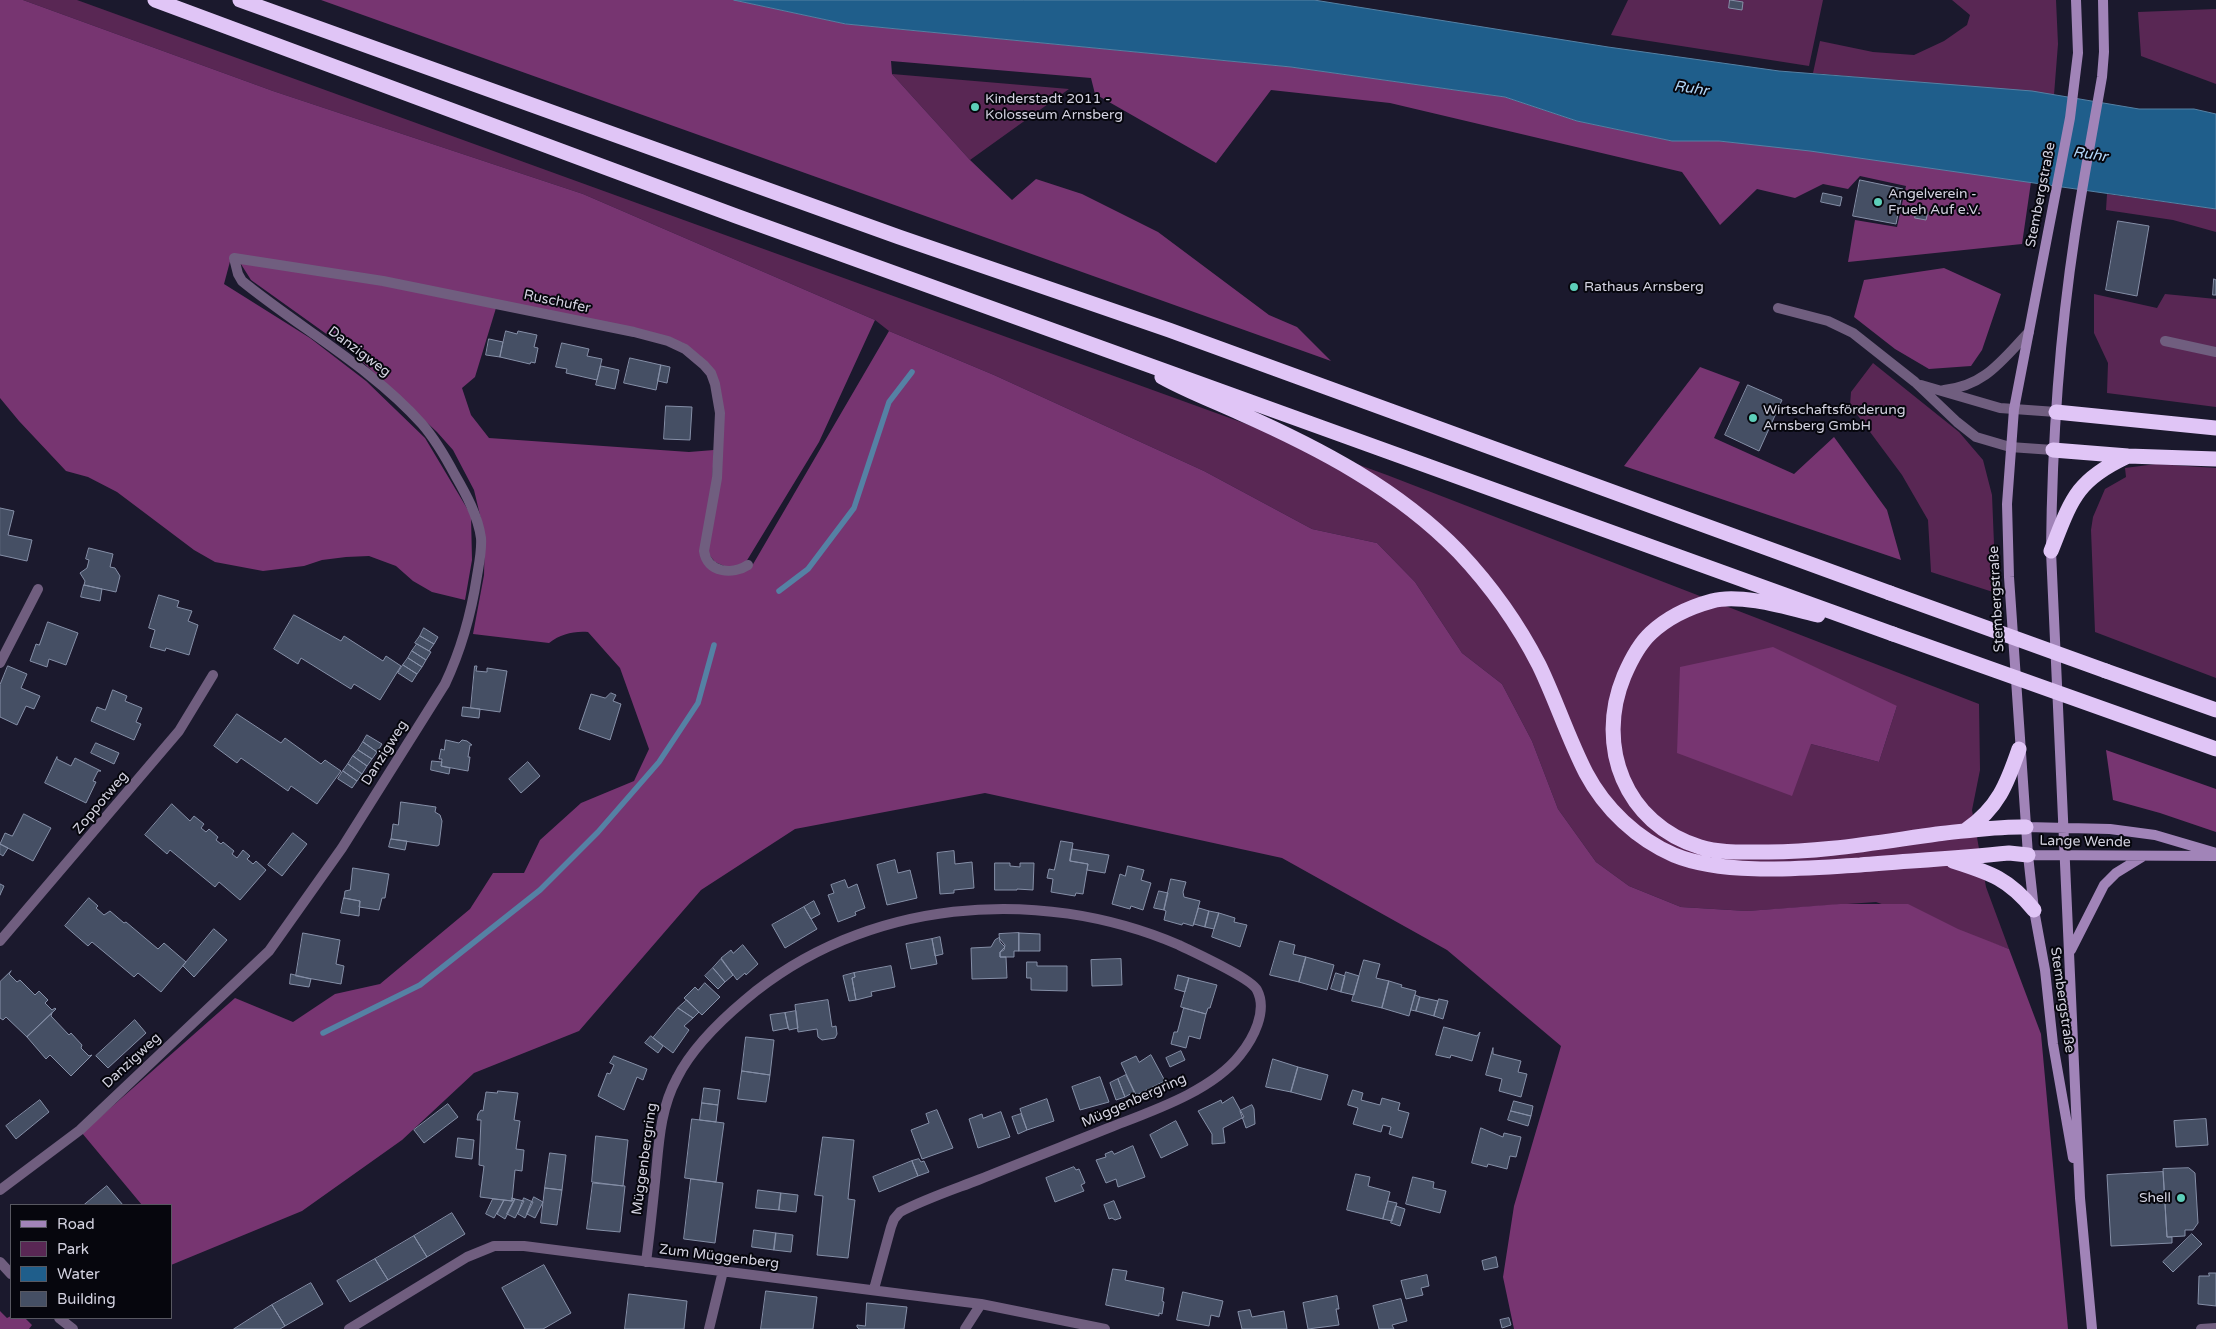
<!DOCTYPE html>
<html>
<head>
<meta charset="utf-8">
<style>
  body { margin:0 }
  #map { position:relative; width:2216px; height:1329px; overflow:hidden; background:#1b192d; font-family:"Varela Round",sans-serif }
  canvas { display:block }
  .legend { position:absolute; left:10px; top:1204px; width:162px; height:115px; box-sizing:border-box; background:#06060d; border:1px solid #585861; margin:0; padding:6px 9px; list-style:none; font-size:15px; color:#d3d2e0 }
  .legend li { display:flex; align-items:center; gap:10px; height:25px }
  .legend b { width:25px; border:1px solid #585861 }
</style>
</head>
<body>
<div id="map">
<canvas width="2216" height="1329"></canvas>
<ul class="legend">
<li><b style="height:6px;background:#a184b8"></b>Road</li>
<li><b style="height:14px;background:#592754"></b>Park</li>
<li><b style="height:14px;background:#1f5e8b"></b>Water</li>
<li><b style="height:14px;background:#454f64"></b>Building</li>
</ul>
</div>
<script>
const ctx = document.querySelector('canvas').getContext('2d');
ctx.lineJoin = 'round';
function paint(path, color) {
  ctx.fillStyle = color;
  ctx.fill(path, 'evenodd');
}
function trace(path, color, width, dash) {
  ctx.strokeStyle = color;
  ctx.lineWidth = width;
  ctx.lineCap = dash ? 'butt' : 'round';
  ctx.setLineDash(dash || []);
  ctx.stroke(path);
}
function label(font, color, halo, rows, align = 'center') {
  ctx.font = font + ' "Varela Round",sans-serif';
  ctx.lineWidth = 4;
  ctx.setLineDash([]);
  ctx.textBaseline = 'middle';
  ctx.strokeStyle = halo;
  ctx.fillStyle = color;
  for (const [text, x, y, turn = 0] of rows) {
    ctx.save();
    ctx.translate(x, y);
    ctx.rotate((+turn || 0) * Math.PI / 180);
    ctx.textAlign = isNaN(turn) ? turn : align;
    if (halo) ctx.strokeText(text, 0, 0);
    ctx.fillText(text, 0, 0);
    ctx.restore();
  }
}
paint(new Path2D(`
  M23 0H77L1387 475 1979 704 1980 770 1972 810 1986 887 2009 949 1876 902 1747 911 1681 907 1629 886 1596 862 1558 809 1532 741 1502 684 1462 653 1415 582 1377 543 1312 529 1204 471 994 375 889 331 875 320 583 194 273 91ZM1897 706 1879 762 1811 744Z
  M1628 0H1823L1809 66 1611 35Z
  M1952 0H2056L2058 44 2054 95 1813 73 1820 41 1873 52 1914 55 1944 41 1967 25 1970 15Z
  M2216 9V84L2141 56 2138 12Z
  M892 74 1069 89 970 160Z
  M2107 194 2216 209V232L2173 220 2106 210Z
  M2094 294 2157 308 2165 294 2216 299V407L2107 393 2108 363 2094 333Z
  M1873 363 1959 432 1983 460 1992 495 1996 593 1931 572 1928 520 1902 475 1850 405 1851 392Z
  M2156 464 2216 468V678L2095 632 2091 530 2093 517 2105 489 2126 477 2125 468Z`), '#592754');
paint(new Path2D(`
  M0 0H23L273 91 583 194 875 320 819 442 746 562 731 569 715 562 708 553 723 442 710 365 683 343 232 254 224 284 310 338 366 381 425 438 471 515 472 560 465 600 432 592 413 581 396 566 369 556 346 557 322 560 304 566 263 571 215 562 194 550 117 492 88 477 66 471 19 421 0 398Z
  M321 0H734L846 24 1291 67 1505 97 1577 121 1672 141H1719L1810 150 2031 182 2022 244 1848 262 1855 220 1897 227 1906 186 1860 176 1848 189 1823 184 1795 198 1757 189 1720 225 1682 172 1390 103 1271 90 1216 163 1095 94 1091 78 891 61 892 74 970 160 1012 200 1036 179 1082 194 1158 232 1269 315 1297 327 1331 361Z
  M239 261 387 286 496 308 475 377 462 388 471 415 489 438 689 452 714 450 707 566H752L889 331 994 375 1204 471 1312 529 1377 543 1415 582 1462 653 1502 684 1532 741 1558 809 1596 862 1629 886 1681 907 1747 911 1840 904H1908L1958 929 2009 949 2041 1034 2068 1329H1514L1503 1277 1514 1206 1561 1046 1447 950 1282 858 985 793 795 829 701 890 579 1031 474 1073 402 1140 302 1211 171 1265V1205H142L82 1133 235 998 293 1022 335 994 380 984 470 909 493 873H524L540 840 581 803 634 781 649 749 620 668 588 632C573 631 561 634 549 643L473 634 484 575 485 536 474 490 453 450 437 432 353 353 251 280Z
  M1944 268 2001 294 1982 350 1971 366 1929 369 1895 349 1854 317 1864 280Z
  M1700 367 1740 382 1714 438 1794 474 1834 437 1887 510 1901 560 1624 466Z
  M1773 647 1897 706 1879 762 1811 744 1792 796 1677 753 1680 667Z
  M2106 750 2216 789V832L2160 813 2113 800Z
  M0 1311 7 1318 11 1316V1318H25L32 1325 29 1329H0Z`), '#773571');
const water = new Path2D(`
  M734 0H1314L1608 47 1779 71 2032 91 2139 109H2194L2216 114V209L1810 151 1719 141H1672L1577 121 1505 97 1291 67 846 24Z`);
paint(water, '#1f5e8b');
trace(water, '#5581a4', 1);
trace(new Path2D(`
  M779 591 808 569 854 508 889 402 912 372
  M323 1033 420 985 540 890 598 832 659 762 698 703 714 645`), '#5581a4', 5.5);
const building = new Path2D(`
  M1730 0 1743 2 1742 10 1729 8Z
  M1860 180 1903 189 1896 224 1853 216Z
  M1823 193 1842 197 1840 206 1821 202Z
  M1917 210 1928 212 1926 220 1915 218Z
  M2118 221 2149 226 2137 296 2106 290Z
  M2214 279 2216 280V295H2213Z
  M506 331 517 334 518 331 537 335 534 347 538 348 535 363 531 362 530 364 500 357Z
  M489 339 503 342 500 357 486 355Z
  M562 343 589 349 587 356 602 359 597 380 566 373 567 369 556 367Z
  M630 358 661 365 656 390 624 383Z
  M661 365 670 367 667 383 658 381Z
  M601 366 619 370 615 389 596 385Z
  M1748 385 1782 400 1759 451 1725 435Z
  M666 406 692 407 690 440 664 439Z
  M0 508 14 511 8 535 32 540 27 561 0 555Z
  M89 548 113 554 110 567 115 568 120 576 116 592 84 585 85 581 80 573 87 568 89 560 86 559Z
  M84 585 102 589 100 601 81 597Z
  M159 595 179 601 177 607 192 611 188 621 198 625 189 655 166 648 165 651 150 647 155 630 149 628Z
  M294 615 341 641 344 636 383 661 386 656 401 666 380 700 354 684 351 689 301 658 298 664 274 649Z
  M48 622 78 633 66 665 49 659 47 667 30 661 36 644 39 645Z
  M424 628 438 637 434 644 420 636Z
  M420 636 434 644 429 651 415 643Z
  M417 644 431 652 426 660 412 651Z
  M412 651 426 660 422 667 408 658Z
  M408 658 422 667 417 674 403 665Z
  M403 665 417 674 412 682 398 673Z
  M8 666 27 674 21 688 40 696 34 709 26 706 17 725 0 717V685Z
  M475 666H477L476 671 487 672V668L507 671 500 712 471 708Z
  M113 690 127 696 125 701 142 708 136 722 141 724 134 740 91 721 97 707 105 710Z
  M611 693 616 695 613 701 621 704 610 740 579 729 591 694 605 698Z
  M463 707 480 709 479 718 462 716Z
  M237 714 281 743 285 738 321 764 325 760 341 771 317 804 291 786 288 791 241 758 237 763 214 746Z
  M367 735 382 744 377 752 363 742Z
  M446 740 459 743 462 740 467 741 472 745H470L468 757H470L468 771 441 766 442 759H439L441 749 444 750Z
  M363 742 377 752 372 759 358 750Z
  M96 743 119 753 114 764 91 753Z
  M358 750 372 759 367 766 353 756Z
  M353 756 367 766 362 774 348 764Z
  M57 757V759L71 766 75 758 101 771H98L93 781 96 782 86 803 45 783Z
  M432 761 442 762 441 766 450 768 449 774 431 770Z
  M528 762 540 776 521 793 509 779Z
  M348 764 362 774 357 781 343 771Z
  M343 771 357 781 352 788 338 779Z
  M401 802 436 807 435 812 440 815 442 821 439 845 437 846 391 839 393 824 398 825Z
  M172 804 190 821 194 816 204 824 201 828 206 832 209 829 218 837 216 840 221 844 223 842 234 851 232 854 237 858 243 850 250 856 247 859 253 864 256 861 266 870 240 900 219 882 215 887 170 850 167 854 145 835Z
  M24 814 51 828 33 861 0 844 5 833 12 836Z
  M293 833 307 844 282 876 268 865Z
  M391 839 407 841 405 850 389 847Z
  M1061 841 1073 843 1070 861 1088 864 1083 894 1076 893 1075 896 1051 892 1053 879 1047 878 1049 869 1054 870Z
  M0 844 8 848 3 856 0 854Z
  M1072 849 1109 855 1105 873 1087 870 1088 864 1070 861Z
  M954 851 955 864 972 862 974 888 954 890V893L940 894 937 853Z
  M895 860 898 873 910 870 917 898 887 905 877 865Z
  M995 863H1010V866L1020 867V863H1034L1033 890 1017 889V890H995Z
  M1128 866 1144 870 1141 880 1151 883 1143 910 1131 906 1130 909 1112 904 1120 874 1125 876Z
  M353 868 389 874 385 898H382L379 910 359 907 360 901 344 898 345 891 350 890Z
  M1171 879 1186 882 1183 892 1184 897 1200 901 1193 926 1183 923 1182 925 1164 920 1166 911 1164 910Z
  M845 880 848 888 857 884 865 908 855 912 856 915 838 922 828 895 834 893 831 885Z
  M0 884 4 886 0 895Z
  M1159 891 1168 893 1164 910 1154 908Z
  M89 898 98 906 96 908 104 915 110 911 124 923 126 922 158 949 164 943 186 962 161 992 138 973 134 977 92 942 88 946 65 926Z
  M344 898 360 901 359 916 341 913Z
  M814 901 820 914 811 919 804 907Z
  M804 907 817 929 785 948 772 925Z
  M1199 908 1209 911 1205 927 1194 924Z
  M1209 911 1219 913 1214 929 1205 927Z
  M1219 913 1235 918 1234 922 1247 925 1240 947 1212 937Z
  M214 929 227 940 194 977 183 966Z
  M303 933 340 940 336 964 344 966 341 984 296 976Z
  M1019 933V951H1014V957H1000V952L1005 947 1000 942 999 934Z
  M1019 933 1040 934V951H1019Z
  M940 937 943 954 935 956 932 939Z
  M999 938 1005 945 1004 950 1000 952V957H1006L1007 978 972 979 971 948 991 947 995 940Z
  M932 939 937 964 911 969 906 944Z
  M1280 941 1295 945 1293 954 1306 957 1299 982 1270 975Z
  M743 945 758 964 746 975 745 973 737 980 721 958 731 950 733 953Z
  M1306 957 1334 965 1327 990 1299 982Z
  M721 959 733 975 725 982 713 968Z
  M1121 959 1122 985 1092 986 1091 960Z
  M1364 960 1380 964 1376 978 1389 981 1382 1008 1352 1001Z
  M1027 962H1037V966H1067V991L1031 990V978H1027Z
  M891 966 895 987 871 992 872 996 856 1000 852 978 855 977 854 973Z
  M713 968 725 982 718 989 705 976Z
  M11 971 9 974 17 982 20 980 35 995 39 991 48 1000 45 1003 52 1010 55 1008 56 1009 27 1037 6 1017 3 1020 0 1018V982Z
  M1346 972 1359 976 1354 995 1341 992Z
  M854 973 855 977 852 978 856 1000 849 1001 843 976Z
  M1336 973 1345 976 1341 992 1331 989Z
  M291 974 311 979 309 987 290 984Z
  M1178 975 1189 978 1185 992 1175 989Z
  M1189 978 1217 985 1210 1008H1208L1206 1014 1181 1007Z
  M1389 981 1402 985 1401 987 1416 991 1409 1016 1382 1008Z
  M705 983 720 997 702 1015 684 998 695 987 698 990Z
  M1415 995 1420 997 1416 1011 1411 1010Z
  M1420 997 1438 1001 1434 1016 1416 1011Z
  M1439 999 1448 1001 1443 1019 1434 1016Z
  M687 1000 699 1012 693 1018 678 1008Z
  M828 1000 832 1027 836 1026 837 1034 835 1038 822 1040 818 1037 817 1029 798 1032 795 1005Z
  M678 1008 693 1018 684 1026 689 1030 673 1053 653 1038Z
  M1184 1008 1206 1014 1200 1039 1189 1036 1186 1048 1171 1044 1174 1032H1177Z
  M796 1011 798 1028 789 1030 785 1013Z
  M52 1013 51 1016 69 1035 71 1033 82 1045 81 1048 89 1056 92 1055 71 1076 50 1055 46 1059 27 1037Z
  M785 1013 788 1028 773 1031 770 1015Z
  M135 1020 146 1033 108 1068 96 1056Z
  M1444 1027 1477 1036 1480 1032 1472 1061 1451 1055 1450 1058 1436 1055Z
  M651 1036 663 1046 658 1053 645 1043Z
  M746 1037 774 1040 770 1075 742 1071Z
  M1493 1048V1054L1521 1061 1518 1072 1527 1074 1521 1097 1499 1091 1502 1079 1486 1075Z
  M1181 1051 1185 1060 1170 1067 1166 1058Z
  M1151 1055 1165 1081 1136 1095 1121 1063 1136 1056 1139 1062Z
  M614 1056 647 1069 643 1080 637 1077 624 1110 598 1096 607 1073 610 1074 614 1065 610 1063Z
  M1273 1059 1298 1067 1291 1092 1266 1087Z
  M1298 1067 1328 1075 1321 1100 1291 1092Z
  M742 1071 770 1075 766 1102 738 1099Z
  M1126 1075 1134 1092 1125 1097 1118 1079Z
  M1100 1077 1109 1102 1080 1110 1072 1087Z
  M1118 1079 1125 1097 1116 1100 1110 1083Z
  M704 1088 720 1090 718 1105 702 1103Z
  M1353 1090 1363 1093 1361 1100 1380 1105 1382 1098 1400 1103 1398 1110 1409 1113 1402 1138 1389 1134 1391 1127 1383 1125 1381 1132 1353 1124 1358 1108 1348 1105Z
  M498 1091 518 1093 514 1120 520 1121 516 1149 524 1150 522 1171 515 1170 512 1201 480 1197 484 1166 479 1165 481 1120H477L478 1114 481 1110 483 1111 486 1092 497 1093Z
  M1233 1097 1244 1117 1223 1128 1225 1143 1212 1144V1134L1198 1111 1221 1100 1222 1103Z
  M1047 1099 1054 1121 1027 1130 1020 1109Z
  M40 1100 49 1112 16 1139 6 1126Z
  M1514 1101 1533 1106 1531 1116 1511 1111Z
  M702 1103 718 1105 716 1122 700 1120Z
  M448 1104 458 1117 424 1143 414 1130Z
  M1252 1105 1254 1109 1255 1124 1246 1128 1240 1111Z
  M937 1110 953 1148 922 1159 911 1130 929 1123 926 1114Z
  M1511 1111 1531 1116 1528 1126 1508 1120Z
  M1001 1112 1010 1137 978 1148 969 1119 982 1114 983 1118Z
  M1021 1114 1027 1130 1018 1134 1012 1117Z
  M692 1119 724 1123 716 1182 685 1178Z
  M2206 1119 2208 1145 2176 1147 2174 1121Z
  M1176 1121 1188 1145 1161 1158 1150 1135Z
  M1481 1128 1503 1137 1504 1133 1521 1137 1516 1157 1510 1156 1507 1169 1488 1164 1487 1167 1472 1163Z
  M596 1136 628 1140 623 1186 592 1182Z
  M823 1137 854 1140 848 1199 855 1200 848 1258 817 1255 823 1196 815 1195Z
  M458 1138 474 1140 472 1159 456 1157Z
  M1133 1146 1145 1177 1118 1187 1116 1179 1106 1183 1096 1160 1106 1157 1105 1154 1112 1151 1114 1154Z
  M550 1153 566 1155 562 1190 545 1188Z
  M919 1159 921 1162 924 1161 929 1172 918 1176 912 1161Z
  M912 1161 918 1176 879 1192 873 1177Z
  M1074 1167 1076 1170 1079 1169 1085 1183 1081 1185 1084 1191 1055 1202 1046 1178Z
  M2189 1168 2195 1173 2198 1223 2193 1230H2185V1236L2167 1237 2163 1169Z
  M2163 1172 2167 1237H2172V1243L2111 1246 2107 1175Z
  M1356 1174 1370 1177 1368 1186 1390 1192 1383 1219 1347 1210Z
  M1413 1177 1434 1182 1433 1188 1446 1191 1440 1213 1406 1204Z
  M691 1179 723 1183 715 1243 684 1239Z
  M593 1183 625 1186 620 1232 587 1229Z
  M107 1186 123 1205H84Z
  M545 1188 562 1190 557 1225 541 1223Z
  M758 1190 781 1193 779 1210 756 1208Z
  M781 1193 798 1195 796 1212 779 1210Z
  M534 1197 543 1202 535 1218 527 1214Z
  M512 1198 515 1199 505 1219 497 1214 504 1200 512 1201Z
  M524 1198 533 1202 525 1218 518 1214Z
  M493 1199 504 1200 494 1218 486 1214Z
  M515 1199 524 1201 515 1218 507 1214Z
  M1114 1201 1121 1218 1115 1220 1112 1218 1109 1219 1104 1205Z
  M1388 1201 1397 1203 1392 1221 1383 1219Z
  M1396 1206 1405 1209 1400 1226 1391 1223Z
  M452 1213 465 1234 427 1257 414 1236Z
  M754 1230 776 1233 774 1250 752 1247Z
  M776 1233 793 1235 791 1252 774 1250Z
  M2192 1234 2202 1244 2173 1272 2163 1262Z
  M414 1236 427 1257 388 1280 375 1259Z
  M1496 1257 1498 1267 1484 1270 1482 1261Z
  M375 1259 388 1280 350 1302 337 1281Z
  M544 1265 571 1313 543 1329H525L502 1288Z
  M1113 1269 1127 1271 1125 1280 1164 1288 1162 1301 1164 1302 1162 1314 1159 1313V1316L1106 1305Z
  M2209 1273H2216V1306L2198 1304 2199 1276H2209Z
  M1427 1275 1429 1286 1421 1288 1423 1295 1406 1299 1401 1281Z
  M311 1283 323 1304 285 1326 272 1305Z
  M766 1291 817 1297 813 1329H761Z
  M1183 1292 1223 1301 1219 1317 1211 1315 1209 1326 1177 1320Z
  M629 1294 687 1301 684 1329H625Z
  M1337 1296 1339 1309H1336L1339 1325 1308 1329 1303 1303Z
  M1401 1299 1407 1321 1392 1325 1394 1329H1379L1373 1306Z
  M867 1303 907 1307 904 1329H859L857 1327V1325L865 1326Z
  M272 1305 285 1326 280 1329H234Z
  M1250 1310 1252 1317 1284 1311 1287 1329H1242L1238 1312Z
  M1509 1318 1511 1325 1502 1328 1500 1320Z`);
paint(building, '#454f64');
trace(building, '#858fa7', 1);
trace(new Path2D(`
  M1778 308 1828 321 1853 333 1915 382 1957 422 1976 437 2010 447 2053 450
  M2165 341 2216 352
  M1921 385 2000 408 2056 412
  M1944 390C1985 386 2002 360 2029 332
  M0 663 38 589
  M0 941 179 731 213 675
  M0 1190 80 1130 269 951 342 848 445 684C462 648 471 615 477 576 479 564 482 550 481 538 478 516 466 494 455 475 446 458 435 439 422 424 371 367 301 329 242 281L238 274 234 258 383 281 634 332 668 341 685 349 704 365 711 373 715 384 720 413 717 478 704 551C707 573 733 575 748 565
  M0 1262 11 1274
  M646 1262C650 1232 653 1202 656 1172 659 1140 661 1107 677 1078 692 1048 720 1021 745 1000 864 899 1037 884 1179 945 1193 952 1251 978 1257 990 1268 1011 1253 1039 1240 1055 1212 1091 1152 1111 1111 1127 1066 1145 1022 1162 978 1180 952 1190 925 1199 900 1212L894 1219 891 1227 874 1289
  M59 1318 73 1329
  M349 1329 467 1257 494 1246H524L981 1304 1105 1329
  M709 1329 723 1271
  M965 1329 981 1304
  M2201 1329 2216 1328`), '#705e7f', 10);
trace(new Path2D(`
  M2026 827 2110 829 2155 835 2216 853
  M2028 855 2216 856
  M2071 950 2104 885 2116 873 2142 857
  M2073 1158 2053 1044 2045 970 2034 910 2028 855 2009 577 2007 504 2014 409 2070 118 2078 53 2076 0
  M2092 1329 2080 1198 2051 551C2052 445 2059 339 2075 234 2083 181 2093 129 2102 77L2104 52 2103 0`), '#a184b8', 10);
trace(new Path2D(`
  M155 0 736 216 1893 634
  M240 0 899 237 1169 330 1890 593
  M1162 377C1187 391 1214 401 1240 413 1319 448 1398 489 1459 552 1491 586 1518 624 1539 665 1556 700 1568 738 1586 773 1605 809 1637 839 1674 855 1725 876 1805 868 1860 865 1909 861 1959 858 2009 853L2028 855
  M2056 412 2216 428
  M2053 450 2128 456 2216 459
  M2051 551C2071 501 2075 481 2126 457
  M1818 615C1789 608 1740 593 1712 601 1690 607 1667 618 1651 633 1639 644 1630 662 1624 676 1595 746 1625 824 1700 847 1720 853 1740 852 1761 852 1820 853 1879 842 1937 834 1967 831 1996 826 2026 827
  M2106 671 2216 710
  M1966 830C1998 808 2007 784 2019 749
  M1953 861C1991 873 2009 879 2034 910`), '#e0c5f6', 15);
trace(new Path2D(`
  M1890 593 2106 671
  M1893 634 2216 749`), '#e0c5f6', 15);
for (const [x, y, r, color] of [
  [975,107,5,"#5dceb9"],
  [1878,202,5,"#5dceb9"],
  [1574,287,5,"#5dceb9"],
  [1753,418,5,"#5dceb9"],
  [2181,1198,5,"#5dceb9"]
]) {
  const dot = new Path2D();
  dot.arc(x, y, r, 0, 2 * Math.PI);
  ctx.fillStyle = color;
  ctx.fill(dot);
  trace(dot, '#06060d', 2);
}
label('14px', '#d3d2e0', '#06060d', [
  ["Kinderstadt 2011 -",985,99],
  ["Kolosseum Arnsberg",985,115],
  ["Angelverein -",1888,194],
  ["Frueh Auf e.V.",1888,210],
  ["Rathaus Arnsberg",1584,287],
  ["Wirtschaftsförderung",1763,410],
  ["Arnsberg GmbH",1763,426],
  ["Shell",2171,1198,"right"]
], 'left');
label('14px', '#d3d2e0', '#06060d', [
  ["Stembergstraße",2041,195,-79],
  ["Ruschufer",557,302,12],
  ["Danzigweg",359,352,37],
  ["Stembergstraße",1997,599,-93],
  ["Danzigweg",385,753,-58],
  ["Zoppotweg",101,803,-50],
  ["Lange Wende",2085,842,1],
  ["Stembergstraße",2062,1000,82],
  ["Danzigweg",132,1061,-43],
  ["Müggenbergring",1134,1101,-24],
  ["Müggenbergring",645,1159,-82],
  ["Zum Müggenberg",719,1257,7]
]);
label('italic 15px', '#b2d7f8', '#06060d', [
  ["Ruhr",1691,89,9],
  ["Ruhr",2090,155,9]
]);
</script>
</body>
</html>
